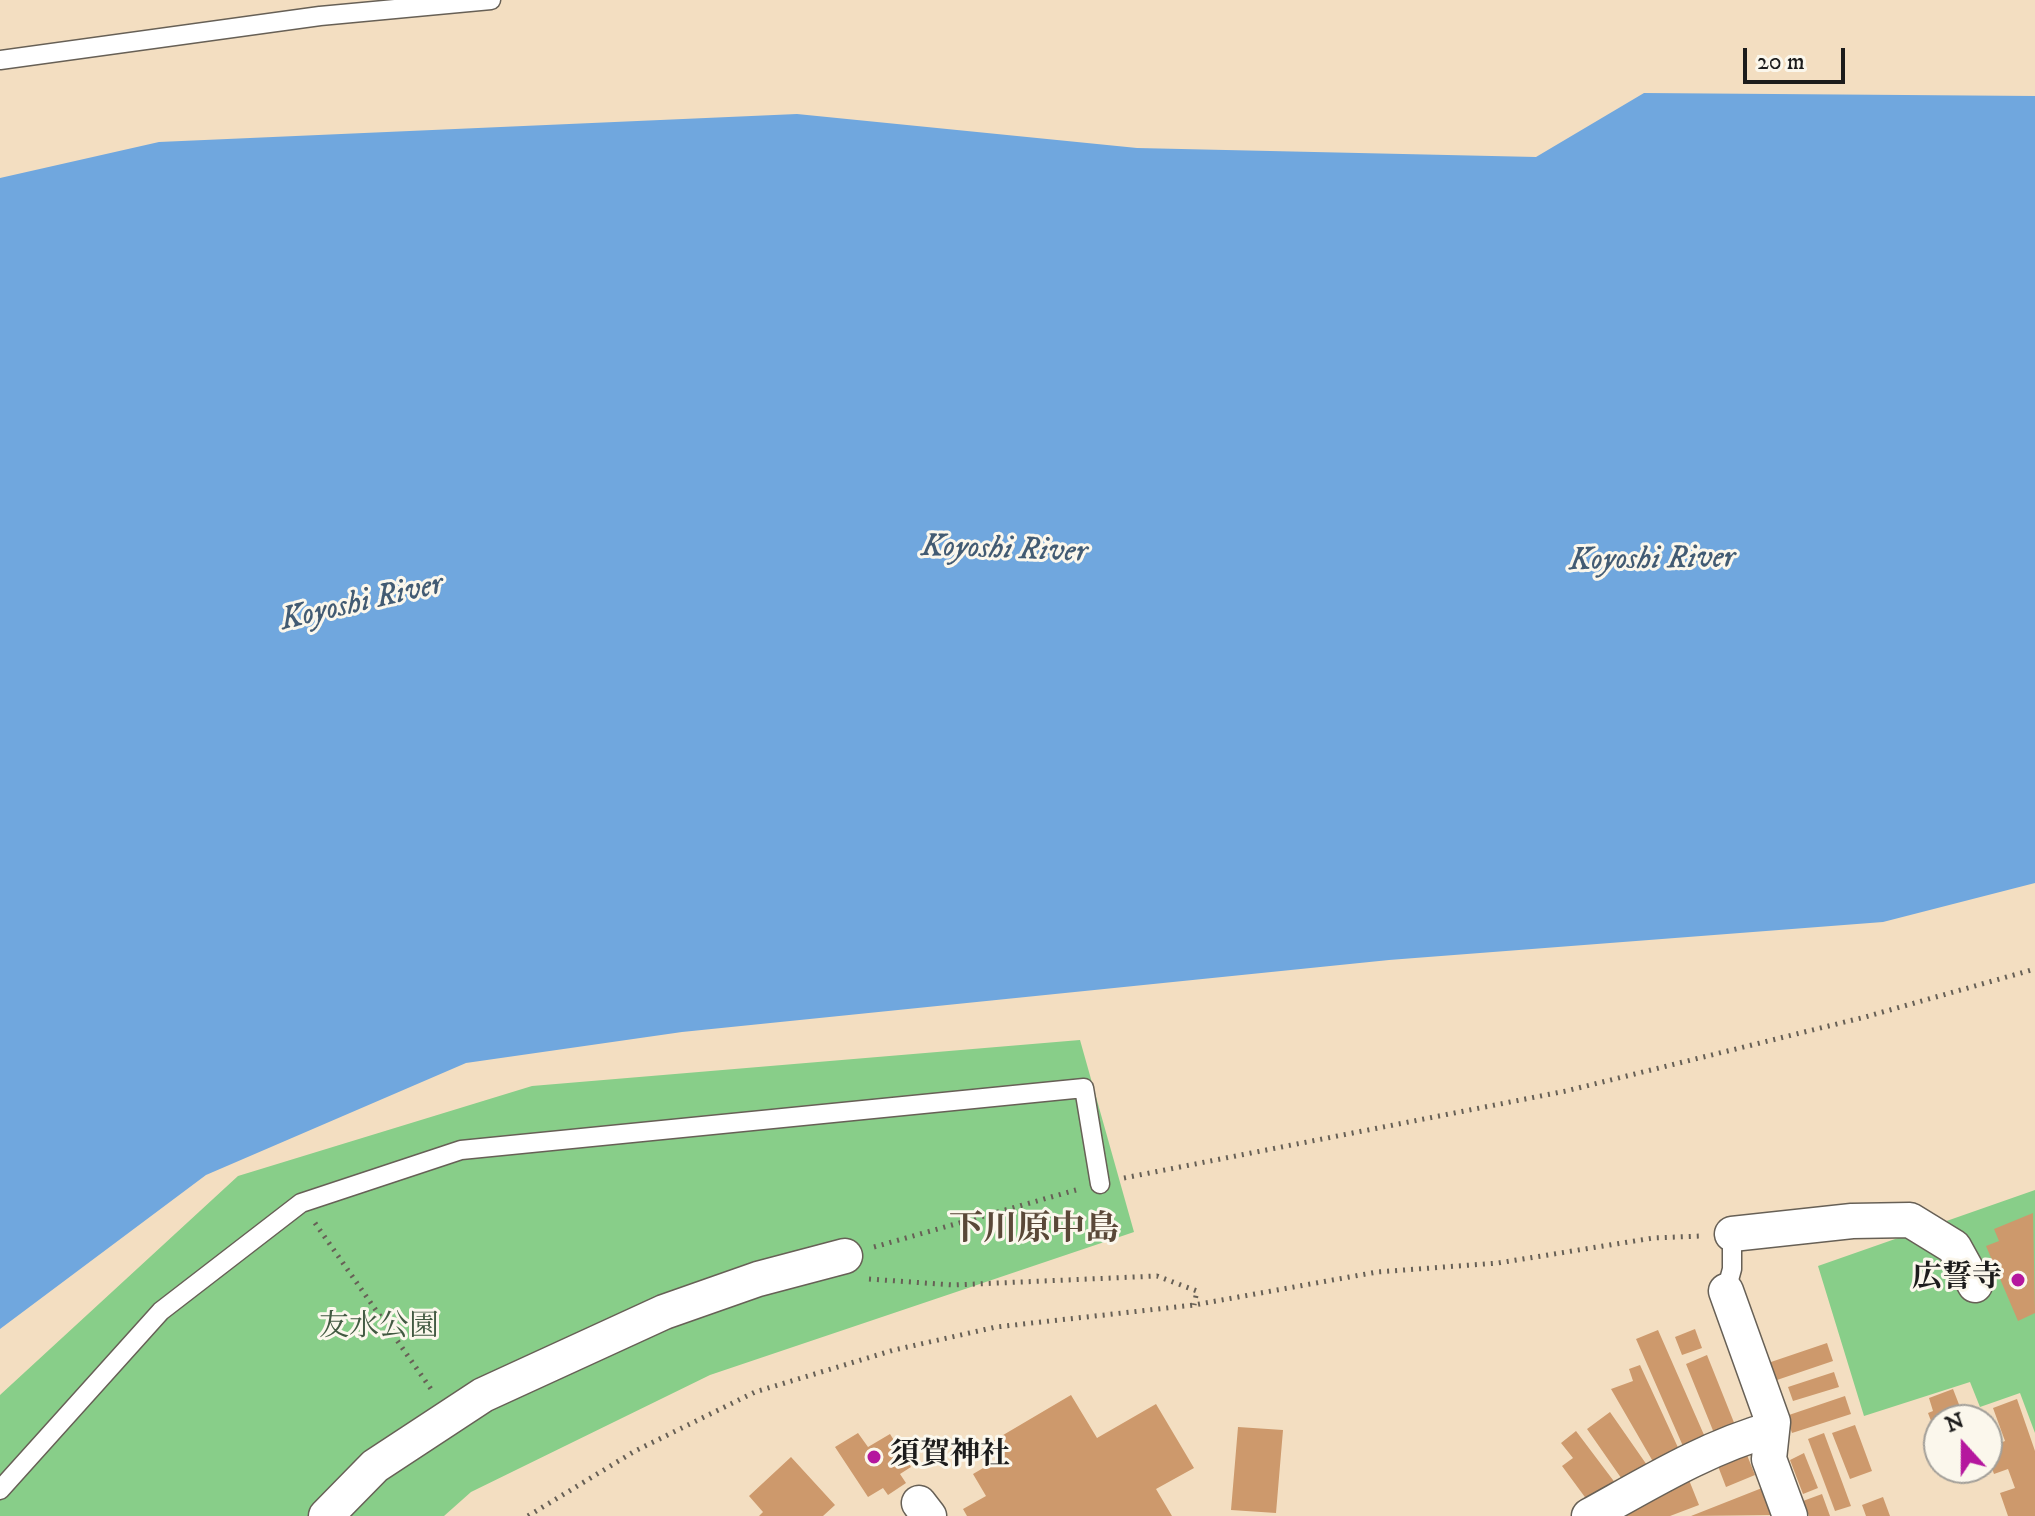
<!DOCTYPE html>
<html>
<head>
<meta charset="utf-8">
<style>
  body { margin:0 }
  #map { position:relative; width:2035px; height:1516px; overflow:hidden; background:#f3dec1; font-family:"IM FELL DW Pica",serif }
  canvas { display:block }
  .north { position:absolute; left:1923px; top:1404px; width:80px; height:80px; box-sizing:border-box; background:#fbf7ec; border:2px solid #a29f99; border-radius:50%; rotate:339deg; font-size:22px; font-weight:700; line-height:32px; text-align:center; color:#1c1c1c }
  .north::after { content:''; display:block; margin:auto; width:28px; height:36px; background:#b5179e; clip-path:polygon(50% 0,100% 100%,50% 72%,0 100%) }
  .scale { position:absolute; left:1743px; top:48px; width:102px; height:36px; box-sizing:border-box; border:4px solid #1c1c1c; border-top:0; padding-left:10px; font-size:24px; line-height:28px; white-space:nowrap; color:#1c1c1c; -webkit-text-stroke:6px #fbf7ec; paint-order:stroke }
</style>
</head>
<body>
<div id="map">
<canvas width="2035" height="1516"></canvas>
<div class="north">N</div>
<div class="scale">20 m</div>
</div>
<script>
const ctx = document.querySelector('canvas').getContext('2d');
ctx.lineJoin = 'round';
function paint(path, color) {
  ctx.fillStyle = color;
  ctx.fill(path, 'evenodd');
}
function trace(path, color, width, dash) {
  ctx.strokeStyle = color;
  ctx.lineWidth = width;
  ctx.lineCap = dash ? 'butt' : 'round';
  ctx.setLineDash(dash || []);
  ctx.stroke(path);
}
function label(font, color, halo, rows, align = 'center') {
  ctx.font = font + ' "IM FELL DW Pica","Noto Serif JP",serif';
  ctx.lineWidth = 6;
  ctx.setLineDash([]);
  ctx.textBaseline = 'middle';
  ctx.strokeStyle = halo;
  ctx.fillStyle = color;
  for (const [text, x, y, turn = 0] of rows) {
    ctx.save();
    ctx.translate(x, y);
    ctx.rotate((+turn || 0) * Math.PI / 180);
    ctx.textAlign = isNaN(turn) ? turn : align;
    if (halo) ctx.strokeText(text, 0, 0);
    ctx.fillText(text, 0, 0);
    ctx.restore();
  }
}
paint(new Path2D(`
  M1080 1040 1134 1232 710 1375 471 1492 444 1516H0V1395L238 1176 532 1086Z
  M2035 1190V1433L2020 1393 1980 1407 1970 1382 1864 1416 1818 1266Z`), '#88ce89');
paint(new Path2D(`
  M1644 93 2035 96V883L1883 922 1389 960 682 1032 466 1063 206 1175 0 1329V178L159 142 797 114 1137 148 1536 157Z`), '#70a7de');
paint(new Path2D(`
  M2033 1213 2035 1313 2018 1321 1986 1246 1999 1241 1994 1229Z
  M1695 1329 1702 1348 1682 1355 1675 1337Z
  M1658 1330 1708 1444 1686 1453 1636 1339Z
  M1827 1343 1833 1361 1774 1381 1768 1363Z
  M1707 1355 1735 1425 1714 1433 1686 1364Z
  M1640 1365 1681 1454 1655 1465 1611 1389 1633 1381 1629 1369Z
  M1834 1372 1839 1387 1793 1401 1788 1387Z
  M1953 1389 1965 1420H1939V1442L1928 1413 1933 1411 1929 1398Z
  M1071 1395 1097 1438 1156 1404 1194 1468 1156 1489 1172 1516H967L963 1509 986 1496 973 1474 1002 1457 993 1441Z
  M1845 1396 1851 1414 1792 1433 1786 1416Z
  M2017 1399 2035 1451V1516H2008L2000 1493 2015 1488 2008 1469 1994 1474 1987 1454V1448L2005 1441 1993 1408Z
  M1610 1412 1649 1468 1626 1485 1587 1429Z
  M1855 1425 1872 1471 1850 1479 1832 1433Z
  M1238 1427 1283 1430 1276 1513 1231 1510Z
  M1576 1431 1619 1488 1593 1508 1562 1466 1573 1458 1561 1443Z
  M858 1433 868 1447 890 1434 911 1467 900 1474 906 1483 888 1495 883 1488 868 1497 835 1447Z
  M1824 1433 1851 1506 1835 1511 1808 1439Z
  M1745 1450 1755 1475 1726 1487 1716 1461Z
  M1804 1453 1818 1488 1803 1494 1790 1460Z
  M791 1457 835 1505 823 1516H759L763 1512 749 1496Z
  M1689 1480 1699 1505 1670 1516H1606Z
  M1762 1488 1772 1515 1691 1516Z
  M1822 1494 1830 1516H1809L1803 1501Z
  M1883 1497 1890 1516H1866L1862 1505Z`), '#cd996c');
const service = new Path2D(`
  M0 60 320 16 491 0
  M1726 1291 1732 1269V1234
  M0 1490 161 1311 301 1203 461 1150 1084 1088 1100 1184`);
const minor = new Path2D(`
  M1732 1234 1852 1221 1910 1220 1954 1247 1975 1285
  M1726 1291 1773 1422 1769 1459 1790 1516
  M919 1503 929 1516
  M326 1516 375 1466 483 1395 664 1312 758 1279 845 1256
  M1589 1516C1647 1484 1707 1447 1772 1429`);
trace(service, '#676056', 21);
trace(minor, '#676056', 37);
trace(new Path2D(`
  M1124 1178 1566 1091 1865 1017 2035 969
  M315 1223 431 1389
  M874 1247 1076 1190
  M869 1279 953 1285 1157 1276 1197 1291 1194 1305
  M528 1516 635 1451 755 1392 894 1350 996 1327 1194 1305 1377 1272 1498 1263 1653 1238 1700 1236`), '#676056', 5, [2, 6]);
trace(service, '#fff', 18);
trace(minor, '#fff', 34);
for (const [x, y, r, color] of [
  [2018,1280,8,"#b5179e"],
  [874,1457,8,"#b5179e"]
]) {
  const dot = new Path2D();
  dot.arc(x, y, r, 0, 2 * Math.PI);
  ctx.fillStyle = color;
  ctx.fill(dot);
  trace(dot, '#fbf7ec', 3);
}
label('bold 30px', '#1c1c1c', '#fbf7ec', [
  ["広誓寺",2002,1280],
  ["須賀神社",890,1457,"left"]
], 'right');
label('30px', '#425a42', '#fbf7ec', [
  ["友水公園",379,1329]
]);
label('italic 32px', '#425b73', '#fbf7ec', [
  ["Koyoshi River",1004,551,2],
  ["Koyoshi River",1652,561,-1],
  ["Koyoshi River",362,604,-13]
]);
label('bold 34px', '#5a4838', '#fbf7ec', [
  ["下川原中島",1034,1232]
]);
</script>
</body>
</html>
